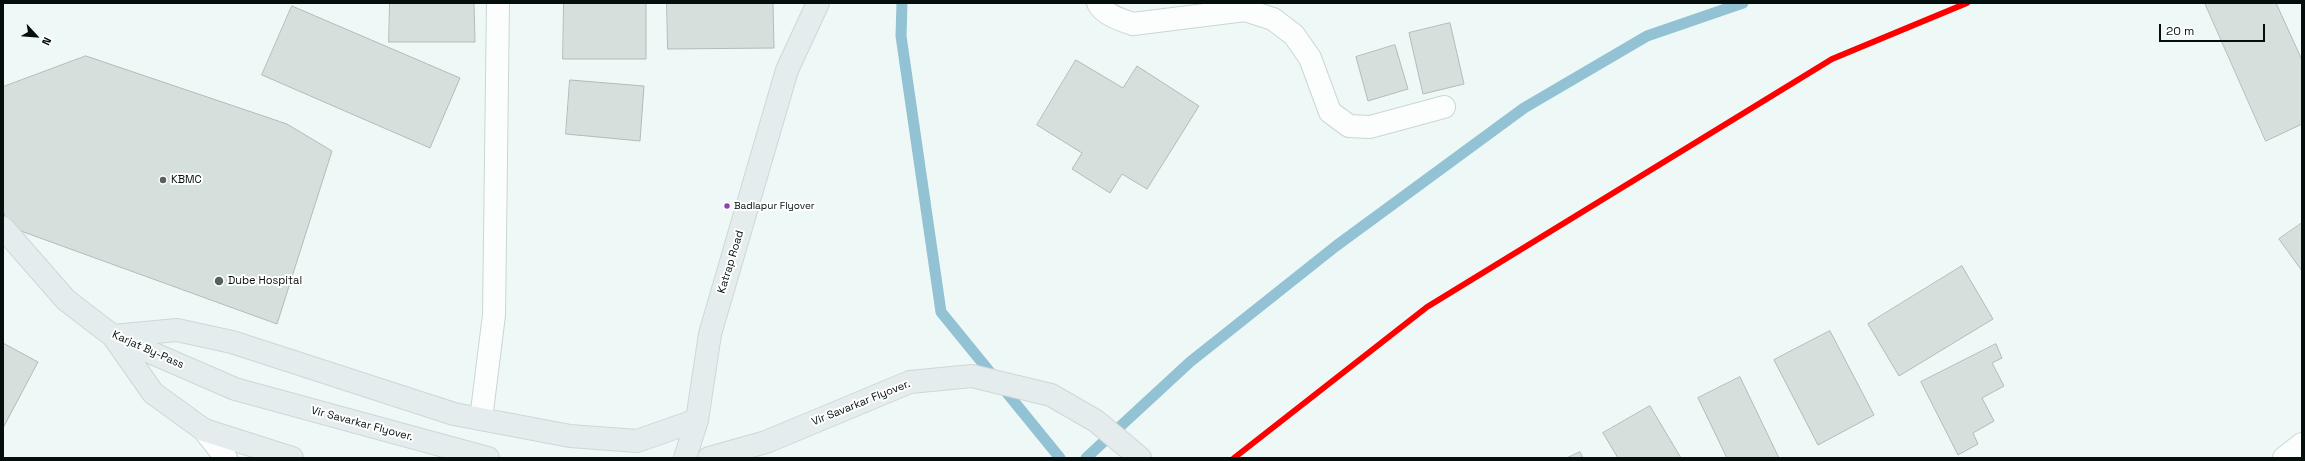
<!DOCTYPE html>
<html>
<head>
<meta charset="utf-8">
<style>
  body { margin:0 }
  #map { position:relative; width:2305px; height:461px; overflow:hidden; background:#eef9f7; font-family:"Space Grotesk",sans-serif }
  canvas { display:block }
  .frame { position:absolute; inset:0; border:4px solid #040f0d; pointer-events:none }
  .north { position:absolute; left:16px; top:16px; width:40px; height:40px; -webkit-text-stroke:3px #fff; paint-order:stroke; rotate:116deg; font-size:11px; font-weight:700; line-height:16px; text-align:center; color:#040f0d }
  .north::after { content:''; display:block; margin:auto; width:14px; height:18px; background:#040f0d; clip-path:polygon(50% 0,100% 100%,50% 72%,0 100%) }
  .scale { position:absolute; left:2159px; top:24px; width:106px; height:18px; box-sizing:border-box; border:2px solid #040f0d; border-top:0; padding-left:5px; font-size:12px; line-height:14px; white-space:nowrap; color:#040f0d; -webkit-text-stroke:3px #fff; paint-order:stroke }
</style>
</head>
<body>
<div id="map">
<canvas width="2305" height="461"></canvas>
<div class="frame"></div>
<div class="north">N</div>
<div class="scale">20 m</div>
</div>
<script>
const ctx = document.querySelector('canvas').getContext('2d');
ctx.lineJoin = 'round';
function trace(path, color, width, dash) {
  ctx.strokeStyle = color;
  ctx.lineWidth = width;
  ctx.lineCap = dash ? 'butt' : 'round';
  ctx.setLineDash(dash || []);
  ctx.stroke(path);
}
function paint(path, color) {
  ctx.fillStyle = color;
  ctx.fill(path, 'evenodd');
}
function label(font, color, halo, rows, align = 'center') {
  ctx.font = font + ' "Space Grotesk",sans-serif';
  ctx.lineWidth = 4;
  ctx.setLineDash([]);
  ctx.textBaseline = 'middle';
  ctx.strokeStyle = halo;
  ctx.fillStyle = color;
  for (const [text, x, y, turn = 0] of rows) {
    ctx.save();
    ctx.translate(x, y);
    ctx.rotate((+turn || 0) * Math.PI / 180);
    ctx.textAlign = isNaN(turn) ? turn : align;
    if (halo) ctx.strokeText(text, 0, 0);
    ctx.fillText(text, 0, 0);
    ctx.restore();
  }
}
trace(new Path2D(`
  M902 3 901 36 941 312 1060 458
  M1086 458 1190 362 1336 246 1524 108 1647 36 1743 3`), '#92c2d3', 11);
const building = new Path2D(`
  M390 3H474L475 42H389Z
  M564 3H646V59H563Z
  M667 3H773L774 48 668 49Z
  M2205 3H2276L2302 60V124L2266 141Z
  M292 6 460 78 430 148 262 75Z
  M1450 23 1464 84 1423 94 1409 33Z
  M1395 45 1408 89 1368 101 1356 57Z
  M86 56 287 124 332 151 277 324 7 226 3 210V87Z
  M1076 60 1123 88 1137 66 1199 106 1147 189 1122 174 1110 193 1072 169 1082 153 1037 125Z
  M570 80 644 86 640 141 566 134Z
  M2302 223V271L2279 239Z
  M1962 266 1993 319 1899 376 1868 324Z
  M1830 331 1874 415 1818 445 1774 360Z
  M3 343 38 362 3 428Z
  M1996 344 2002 358 1992 363 2004 386 1982 398 1994 421 1973 433 1978 444 1958 455 1921 382Z
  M1740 377 1779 458H1727L1698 398Z
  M1650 406 1681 458H1618L1603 433Z
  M1580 452 1583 458H1567Z`);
paint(building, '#d5e0dc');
trace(building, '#b1bbb8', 1);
const minor = new Path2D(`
  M1098 3C1104 15 1121 20 1133 24L1245 10 1273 19 1294 35 1310 58 1330 112 1349 126 1370 127 1444 107
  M481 419 494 315 498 3
  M204 430 226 458
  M2284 458 2302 444`);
const major = new Path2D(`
  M3 228 66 300 113 336 235 389 488 458
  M113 336 177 330 232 342 454 414 570 436 637 441 697 420
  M113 336 153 393 204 430 292 458
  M685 458 697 420 710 334 787 70 818 3
  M709 458 766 442 910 382 972 376 1051 395 1096 421 1140 458`);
trace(minor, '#cad6d4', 24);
trace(major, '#d0d6d5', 24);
trace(minor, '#fcfefe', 22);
trace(major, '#e4eced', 22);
trace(new Path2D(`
  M1234 458 1427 307 1832 59 1967 3`), '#f00', 6);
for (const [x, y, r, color] of [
  [163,180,4,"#56615f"],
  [727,206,3.5,"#8e44ad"],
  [219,281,5,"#56615f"]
]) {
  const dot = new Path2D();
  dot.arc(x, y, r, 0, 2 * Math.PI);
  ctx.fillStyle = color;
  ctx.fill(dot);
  trace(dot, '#fff', 1.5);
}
label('10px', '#040f0d', '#fff', [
  ["Badlapur Flyover",734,206]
], 'left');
label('11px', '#040f0d', '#fff', [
  ["KBMC",171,180],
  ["Dube Hospital",228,281]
], 'left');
label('11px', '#040f0d', '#fff', [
  ["Katrap Road",731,262,-73],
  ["Karjat By-Pass",148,350,24],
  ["Vir Savarkar Flyover.",861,403,-22],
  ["Vir Savarkar Flyover.",362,424,15]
]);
</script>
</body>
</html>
